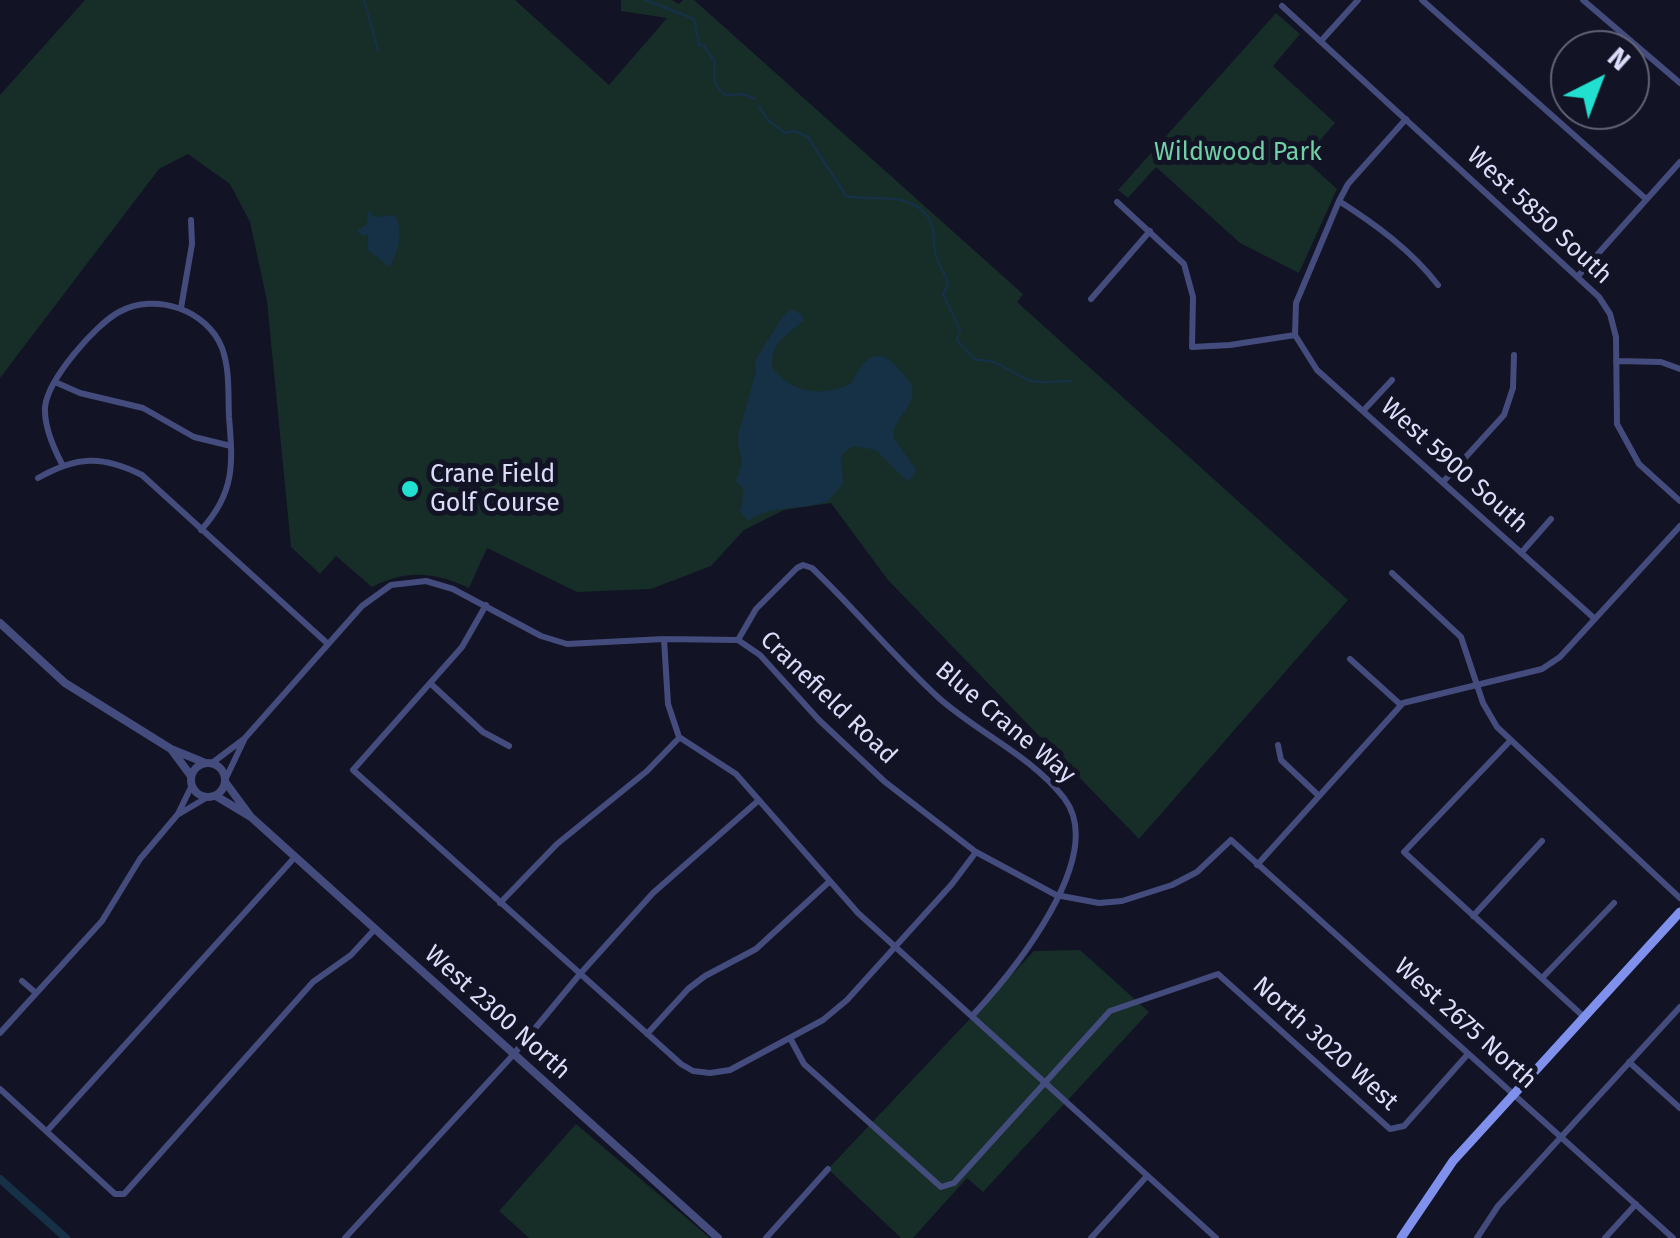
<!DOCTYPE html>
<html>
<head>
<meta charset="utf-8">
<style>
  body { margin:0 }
  #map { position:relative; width:1680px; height:1238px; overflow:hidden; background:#121324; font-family:"Fira Sans",sans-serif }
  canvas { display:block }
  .north { position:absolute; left:1550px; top:30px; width:100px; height:100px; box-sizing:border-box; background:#121324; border:2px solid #62647a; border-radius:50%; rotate:42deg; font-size:28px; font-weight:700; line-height:40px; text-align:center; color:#dbddfa }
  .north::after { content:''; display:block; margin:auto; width:35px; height:45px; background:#21e0cf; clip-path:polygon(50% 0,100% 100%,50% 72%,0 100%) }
</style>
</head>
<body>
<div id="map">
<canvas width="1680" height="1238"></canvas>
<div class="north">N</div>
</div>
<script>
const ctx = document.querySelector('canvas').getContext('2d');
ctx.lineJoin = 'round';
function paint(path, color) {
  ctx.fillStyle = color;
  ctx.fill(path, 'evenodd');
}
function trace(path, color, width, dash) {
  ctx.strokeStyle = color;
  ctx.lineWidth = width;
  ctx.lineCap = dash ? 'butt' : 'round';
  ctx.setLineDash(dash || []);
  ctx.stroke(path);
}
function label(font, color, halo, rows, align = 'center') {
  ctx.font = font + ' "Fira Sans",sans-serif';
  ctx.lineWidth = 10;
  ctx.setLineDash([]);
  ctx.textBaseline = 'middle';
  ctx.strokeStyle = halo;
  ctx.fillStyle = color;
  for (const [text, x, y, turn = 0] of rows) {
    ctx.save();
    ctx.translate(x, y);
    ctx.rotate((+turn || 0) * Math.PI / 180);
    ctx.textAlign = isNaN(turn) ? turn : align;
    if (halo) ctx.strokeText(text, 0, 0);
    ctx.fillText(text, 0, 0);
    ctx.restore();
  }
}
paint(new Path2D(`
  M85 0H515L609 85 667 18 621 11V0H672L679 4 683 0H694L1023 294 1017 302 1348 600 1139 839 888 580 831 503 784 510 744 530 711 566 651 589 577 592 487 548 469 588C435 572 406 569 372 587L336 556 320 574 291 547 267 301 250 222 230 184 188 154 159 169 0 378V95Z
  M1276 13 1300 34 1273 66 1335 123 1304 159 1337 189 1299 273 1240 243 1156 167 1128 198 1118 190Z
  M1080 950 1149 1012 983 1192 967 1178 913 1238H901L828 1169 1034 951Z
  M576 1124 710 1238H529L499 1211Z`), '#162d28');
paint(new Path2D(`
  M368 211 375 217 395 215C404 234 399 249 390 267L368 250V234L363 236 357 231 367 224Z
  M792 309 801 314 804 320C787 336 768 343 773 369 796 395 820 396 851 384 864 356 880 343 903 374 907 379 910 380 912 387 917 408 891 418 894 438L917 471 908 482 876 450 852 446 841 456 843 484 828 501C801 511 772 504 748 521L739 510 742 506 743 489 736 481 742 463 737 439 756 371 755 360 782 318Z`), '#163045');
trace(new Path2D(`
  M364 0 378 50
  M646 0 694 19 699 45 704 46 715 62C713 78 713 85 725 95L742 94 755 99
  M759 106 769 121 785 133 795 131 808 137 846 196C872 202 909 190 928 217 936 228 932 243 936 256 939 266 946 274 948 285L943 294 960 329 957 340 975 360C997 358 1009 372 1029 380 1042 385 1057 380 1071 381`), '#163045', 2.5);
trace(new Path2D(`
  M0 1179 66 1238`), '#163045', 8);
trace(new Path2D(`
  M1422 0 1646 199
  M1583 0 1680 83
  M1282 6 1599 297 1610 314 1616 337 1617 424 1639 464 1680 501
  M1321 41 1358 0
  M1339 201C1375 224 1411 250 1438 285
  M1117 202 1184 264 1193 297 1192 347 1230 345 1295 335 1296 303 1339 201 1348 184 1406 119
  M1579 275 1680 162
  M1091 299 1150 231
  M181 308 192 244 191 220
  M1295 335 1317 370 1595 619
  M1616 361 1661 362 1680 369
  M55 382 80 393 143 408 194 437 231 446
  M1363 411 1392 380
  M62 464C53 447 44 427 45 407 48 379 95 325 119 312 156 292 207 310 222 348 230 369 228 395 229 417 233 464 235 493 201 530
  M38 478C77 456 102 455 142 475L328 644
  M1443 482 1504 415 1513 388 1514 355
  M1521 553 1551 519
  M1392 573 1461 637 1483 703 1497 727 1680 898
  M486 605 462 647 353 770 681 1064 693 1071 710 1073 730 1070 823 1020 847 1000 952 884 976 852
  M664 639 668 704 679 737 736 774 858 913 1216 1238
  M738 640 756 609 797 568 803 565 812 568C856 610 895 658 940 699 980 734 1030 755 1064 798 1109 856 1012 973 973 1015
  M1350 659 1401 705
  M430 683 483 732 509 746
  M1510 741 1404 852 1584 1017
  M1278 745 1281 760 1318 795
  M212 763 244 739
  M226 778 245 738 362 606 391 585 426 581 453 589 541 636 567 644 664 639 738 640 760 655 819 720 884 781 976 852 1056 895 1099 903 1122 901 1172 885 1197 872 1231 840 1673 1238
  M179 814 206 798
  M1257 865 1403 703 1542 669 1560 657 1680 526
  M500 903 557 844 647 771 679 738
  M1473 916 1542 841
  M1543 977 1614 903
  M22 981 36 993
  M0 1033 102 921 140 859 178 814 192 785
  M647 1034 688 989 705 976 756 949 830 881
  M790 1038 804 1064 941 1187 954 1183 1110 1011 1218 974 1390 1129 1404 1126 1468 1054
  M1629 1062 1680 1108
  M0 1089 115 1194H124L313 982 351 955 374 930
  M47 1131 295 857
  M345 1238 513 1055 580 974 653 893 759 800
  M766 1238 828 1169
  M1091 1238 1147 1176
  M1477 1238 1498 1206 1680 1007
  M1605 1238 1636 1204`), '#444c7d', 6);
trace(new Path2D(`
  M0 623 65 683 171 749 191 776
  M171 749 203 762
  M191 780a17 17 0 1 1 34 0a17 17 0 1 1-34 0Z
  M226 783 251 817
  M216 796 251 817 718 1238`), '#444c7d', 8);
trace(new Path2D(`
  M1401 1238 1453 1161 1680 912`), '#7f91ed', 9);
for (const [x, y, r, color] of [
  [410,489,10,"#21e0cf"]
]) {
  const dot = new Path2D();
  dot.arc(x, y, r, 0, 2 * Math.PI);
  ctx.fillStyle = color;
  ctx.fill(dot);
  trace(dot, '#121324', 4);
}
label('25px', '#70d0a6', '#121324', [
  ["Wildwood Park",1238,153]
]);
label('25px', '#dbddfa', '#121324', [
  ["West 5850 South",1539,216,43],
  ["West 5900 South",1454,466,42],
  ["Cranefield Road",828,698,44],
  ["Blue Crane Way",1005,723,40],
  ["West 2300 North",497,1013,42],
  ["West 2675 North",1465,1024,42],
  ["North 3020 West",1325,1044,42]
]);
label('25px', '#dbddfa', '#121324', [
  ["Crane Field",430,475],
  ["Golf Course",430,504]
], 'left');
</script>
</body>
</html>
